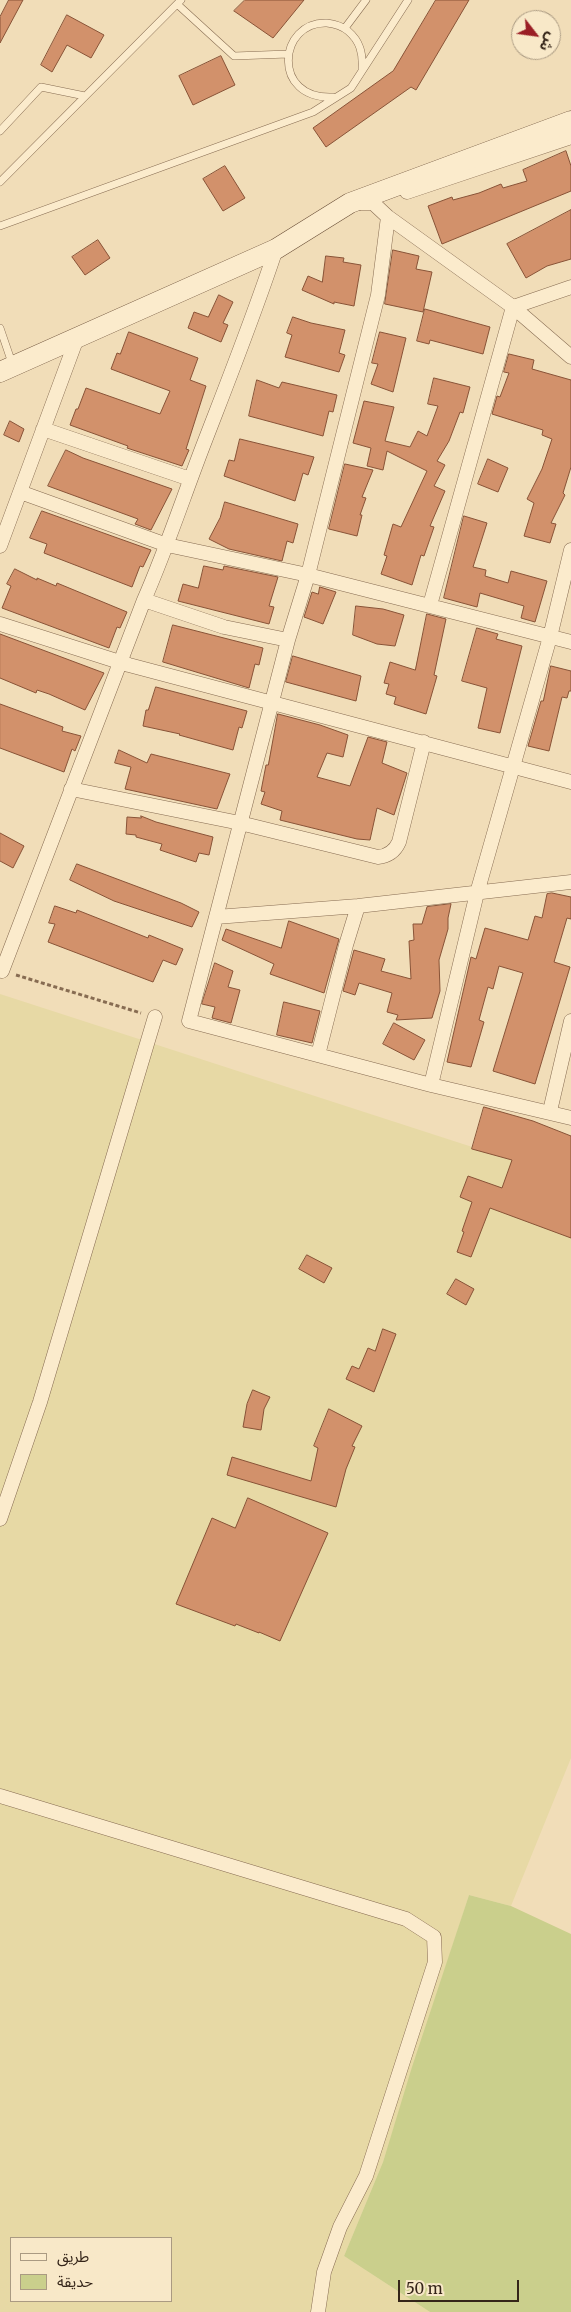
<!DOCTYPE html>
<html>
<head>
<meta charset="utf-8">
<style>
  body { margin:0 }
  #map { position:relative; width:571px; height:2312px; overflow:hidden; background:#f1ddb8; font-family:Merriweather,"Noto Sans Arabic",serif }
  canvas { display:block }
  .legend { position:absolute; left:10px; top:2237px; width:162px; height:65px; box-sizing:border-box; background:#f8e8c8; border:1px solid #aa9a82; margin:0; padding:6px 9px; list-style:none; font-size:15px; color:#352519 }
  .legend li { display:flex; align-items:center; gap:10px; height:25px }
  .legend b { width:25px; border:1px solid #aa9a82 }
  .north { position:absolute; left:511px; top:10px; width:50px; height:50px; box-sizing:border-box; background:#f8e8c8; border:1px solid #aa9a82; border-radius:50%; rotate:120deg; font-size:14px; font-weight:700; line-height:20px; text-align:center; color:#352519 }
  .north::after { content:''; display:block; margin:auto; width:18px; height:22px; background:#9a1e25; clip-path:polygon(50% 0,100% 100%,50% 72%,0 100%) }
  .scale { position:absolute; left:398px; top:2280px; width:121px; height:22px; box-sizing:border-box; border:2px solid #352519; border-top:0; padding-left:6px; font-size:15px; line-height:18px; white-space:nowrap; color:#352519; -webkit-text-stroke:4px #f8e8c8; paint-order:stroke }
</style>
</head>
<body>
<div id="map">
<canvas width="571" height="2312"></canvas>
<ul class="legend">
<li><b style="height:6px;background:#fbebcc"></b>طريق</li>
<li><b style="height:14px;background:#cacf8c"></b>حديقة</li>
</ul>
<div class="north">ش</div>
<div class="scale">50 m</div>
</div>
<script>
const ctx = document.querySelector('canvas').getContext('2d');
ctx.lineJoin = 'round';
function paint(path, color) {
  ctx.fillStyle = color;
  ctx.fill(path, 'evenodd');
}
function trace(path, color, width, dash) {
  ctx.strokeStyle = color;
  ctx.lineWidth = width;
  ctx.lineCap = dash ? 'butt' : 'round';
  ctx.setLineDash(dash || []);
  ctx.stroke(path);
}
paint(new Path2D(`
  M0 994 571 1179V1758L511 1906 469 1895 383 2162 344 2256 430 2312H0ZM11 2238H171V2301H11Z`), '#e7d9a5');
paint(new Path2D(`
  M469 1895 511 1906 571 1934V2312H430L344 2256 383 2162 412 2067Z`), '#cacf8c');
const building = new Path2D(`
  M9 0H23L0 43V17Z
  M245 0H304L273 38 234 11Z
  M436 0H469L416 90 411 87 326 147 313 128 393 71Z
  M67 15 104 35 91 58 67 45 52 72 41 65Z
  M221 56 235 85 193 105 179 76Z
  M566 151 571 166V191L442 244 428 206 452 197 453 200 479 193 501 184 503 188 527 181 523 170Z
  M225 166 245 198 223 211 203 179Z
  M571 210V259L547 266 526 278 507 244Z
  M98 240 110 258 85 275 72 257Z
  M393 250 419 256 416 269 432 272 423 312 385 304Z
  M326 256 344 258 343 262 361 265 354 306 334 302V304L302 290 308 276 322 282Z
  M219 295 233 302 223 323 228 325 221 342 188 328 194 312 208 317Z
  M425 309 490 327 483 354 430 340 429 344 417 341Z
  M293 317 311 323 345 330 339 353 345 355 339 372 285 357 292 335 287 333Z
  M129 332 198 358 190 380 206 386 186 449 189 450 182 466 133 450 127 448 128 446 70 425 76 409H78L86 388 160 414 170 391 111 369 117 353 120 354Z
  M380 332 406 338 393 392 371 384 378 364 372 363Z
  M509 354 534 360 532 369 571 380V467L563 493 565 495 551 523 556 524 550 543 524 536 534 503 527 499 542 469 552 439 542 435 543 430 492 414 497 396 500 397 509 373 504 372Z
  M434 378 470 387 463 413 460 412 449 441 437 461 445 465 434 486 445 491 430 526 434 527 424 556 421 555 412 585 381 574 387 556 384 555 393 524 401 527 427 471 387 451 383 470 367 466 371 448 353 443 364 401 394 407 385 441 410 447 418 431 427 436 438 406 428 404Z
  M257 380 279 388 282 382 337 395 333 412 329 411 323 436 249 416Z
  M10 421 24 429 19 442 4 435Z
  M240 439 314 457 308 475 303 473 295 501 224 476 229 460 234 461Z
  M66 450 83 458 172 489 151 530 135 524 138 519 48 486Z
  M488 459 508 468 498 492 478 484Z
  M345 464 373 470 362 497 366 498 360 515H362L357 536 329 529Z
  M225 502 298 524 293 543 287 541 282 561 229 549 209 539 220 518Z
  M42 511 151 550 143 567 140 566 132 587 44 553 47 544 30 538Z
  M464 516 487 523 473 567 486 570 485 576 508 583 511 571 547 581 535 622 521 618 524 606 480 593 477 607 444 598Z
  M204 566 223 570 224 566 278 577 269 606 274 607 269 624 178 601 183 584 198 588Z
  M15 569 37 580V578L56 586 57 583 127 612 120 628 117 627 109 648 2 608 11 586 7 584Z
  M320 587 336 592 323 624 304 617 312 592 318 594Z
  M356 606 383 609 404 615 395 646 377 644 353 635Z
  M427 614 446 619 434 675 437 676 426 714 394 704 396 697 386 694 389 684 384 683 390 662 415 670Z
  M173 625 263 648 259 665 255 664 249 688 163 662Z
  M477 628 498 634 496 639 522 646 500 733 478 728 487 688 462 681Z
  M0 634 104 673 85 710 49 694 37 690 36 693 0 678Z
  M293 656 361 676 356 701 286 682Z
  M551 666 571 671V691H569L567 698 562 697 549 751 528 746 541 701H543Z
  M156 687 247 711 242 728 239 727 233 750 179 735 180 734 143 726 146 710H148Z
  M0 704 63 727 62 731 81 736 75 751 72 749 64 772 0 748Z
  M278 714 320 725 348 735 343 757 327 753 317 777 350 786 368 737 387 742 382 763 407 773 394 815 377 808 370 840 357 839 280 820 282 811 261 804 265 792 261 791 266 765H268Z
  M119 750 147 763 151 754 230 774 217 809 125 789 131 767 115 763Z
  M141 816 156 822 213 837 209 855 199 853 196 862 160 850 162 844 136 837V835L126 834 127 817 141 818Z
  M0 833 24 846 13 868 0 861Z
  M77 864 181 903 199 912 192 927 114 901 70 880Z
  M552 893 571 897V919L567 918 554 962 570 967 535 1084 493 1071 523 973 499 966 493 989 488 987 479 1020 484 1022 471 1067 447 1062 471 957 476 959 485 928 528 940 535 916 542 918 547 894Z
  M451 904 448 918V929L439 960 440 991 432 1018 396 1020 398 1015 387 1012 392 993 359 983 355 995 343 991 354 950 385 959 381 971 411 979 409 941 414 940 413 924H422L427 907Z
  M55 906 76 913 77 910 148 938 149 935 183 949 176 965 163 960 153 982 48 942 55 924 49 923Z
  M289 921 339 939 324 993 270 974 274 964 222 940 226 929 281 948Z
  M215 963 233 971 228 987 240 990 231 1023 212 1018 215 1007 202 1004Z
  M284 1002 320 1011 312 1043 277 1035Z
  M394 1023 425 1040 414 1060 383 1044Z
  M484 1107 533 1121 571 1136V1238L490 1208 471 1257 457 1252 464 1232 462 1231 472 1202 460 1197 468 1176 502 1188 512 1160 472 1149Z
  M307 1255 332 1268 324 1283 299 1269Z
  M456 1279 474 1289 466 1305 447 1294Z
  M383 1329 396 1334 374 1392 346 1379 352 1366 359 1369 368 1348 375 1351Z
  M253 1390 270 1397 264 1409 261 1430 243 1427 247 1404Z
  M329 1409 362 1426 352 1446 355 1447 346 1469 336 1507 227 1475 232 1457 311 1481 318 1448 314 1446Z
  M248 1498 328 1533 280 1641 259 1632V1633L236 1624 235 1626 176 1604 212 1518 235 1528Z`);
paint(building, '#d2916b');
trace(building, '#885337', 1);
const service = new Path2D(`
  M177 4 234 56 288 54
  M345 28 366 0
  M333 97C271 100 278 21 327 23 335 24 342 26 348 31 360 41 363 53 362 69
  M0 131 41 87 85 96
  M0 182 181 0
  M0 226 313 112 351 88 408 0
  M0 328 13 366`);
const minor = new Path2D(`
  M407 192 571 137
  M358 203H373L388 217 513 307 571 357
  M388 217 378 295 308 575 288 640 189 1021 431 1085 571 1118
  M43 429 190 479
  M20 492 167 545 308 575 571 642
  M0 546 77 338
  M144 600 224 627 288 640
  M430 605 513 307 571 287
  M0 624 129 665 571 782
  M71 789 240 823 378 857C388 856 395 851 399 842L424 742
  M216 917 358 906 571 882
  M2 971 144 600C166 550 183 498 203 446 228 381 254 316 276 249
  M318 1055 346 945 358 906
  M431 1085 477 893 550 637 571 550
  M550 1111 571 1021
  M0 1519 40 1402 155 1017
  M0 1796 406 1919 434 1937 435 1962 366 2176 340 2227 324 2272 318 2312`);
const secondary = new Path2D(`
  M0 372 276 249 350 203 571 121`);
trace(service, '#876c52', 8);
trace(minor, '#876c52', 15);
trace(secondary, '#694d36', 21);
trace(new Path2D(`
  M16 975 141 1013`), '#876c52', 3, [4, 2.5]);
trace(service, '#fbebcc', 7);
trace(minor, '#fbebcc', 14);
trace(secondary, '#fbebcc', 20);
</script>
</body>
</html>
